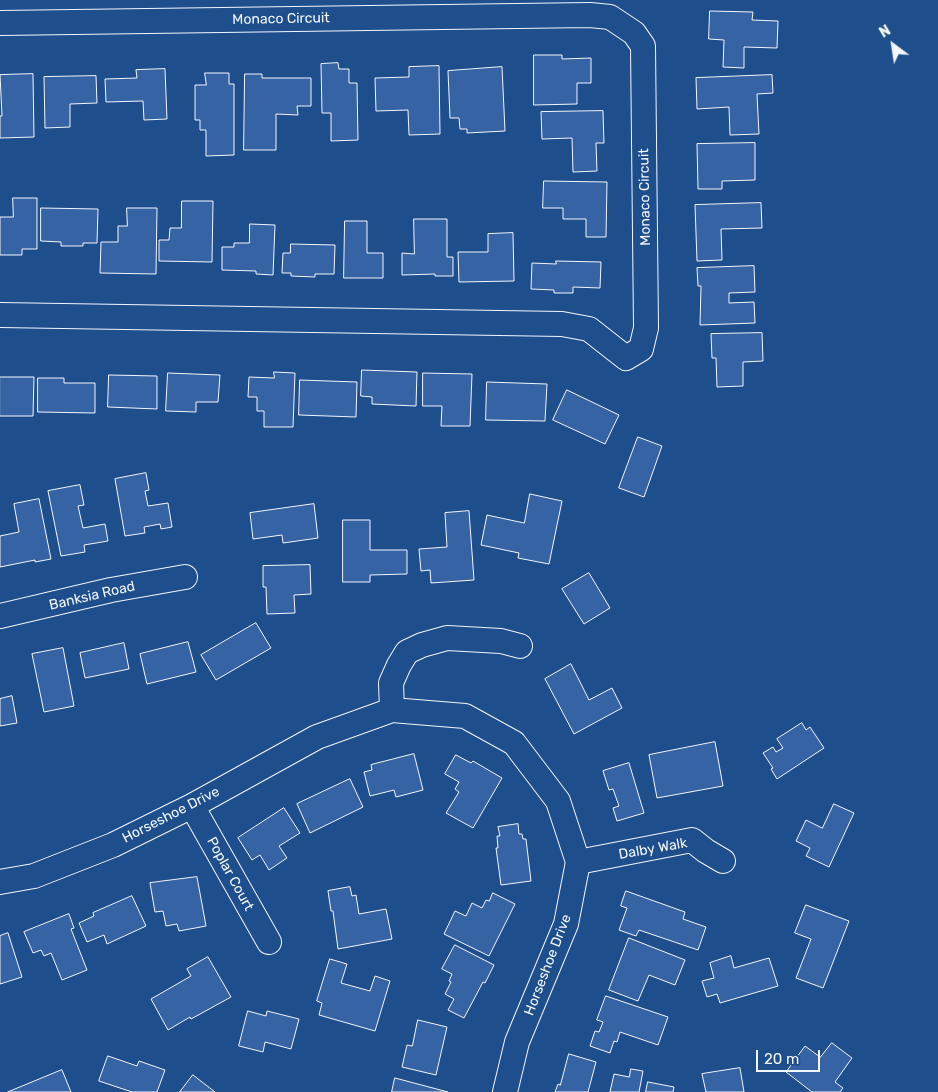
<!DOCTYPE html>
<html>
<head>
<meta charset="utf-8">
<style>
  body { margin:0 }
  #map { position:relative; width:938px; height:1092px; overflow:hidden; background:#1f4e8c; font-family:Rubik,sans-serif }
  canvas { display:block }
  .north { position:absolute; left:868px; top:20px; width:50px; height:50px; -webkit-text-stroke:4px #1f4e8c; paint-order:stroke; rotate:329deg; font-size:14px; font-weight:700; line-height:20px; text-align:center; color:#f2f6ff }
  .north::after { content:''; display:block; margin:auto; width:18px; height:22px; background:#f2f6ff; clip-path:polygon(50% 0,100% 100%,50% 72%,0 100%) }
  .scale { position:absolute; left:756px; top:1050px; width:64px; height:22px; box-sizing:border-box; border:2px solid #f2f6ff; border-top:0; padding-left:6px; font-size:15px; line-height:18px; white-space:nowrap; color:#f2f6ff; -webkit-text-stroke:4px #1f4e8c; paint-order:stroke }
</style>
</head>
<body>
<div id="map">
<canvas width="938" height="1092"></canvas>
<div class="north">N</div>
<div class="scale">20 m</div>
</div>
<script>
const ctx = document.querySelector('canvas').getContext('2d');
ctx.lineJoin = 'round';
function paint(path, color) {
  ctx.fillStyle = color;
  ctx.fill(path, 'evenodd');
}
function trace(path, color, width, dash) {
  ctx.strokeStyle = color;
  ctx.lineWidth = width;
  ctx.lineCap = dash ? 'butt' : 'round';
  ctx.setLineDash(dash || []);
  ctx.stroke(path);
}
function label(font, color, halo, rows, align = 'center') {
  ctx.font = font + ' Rubik,sans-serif';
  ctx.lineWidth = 4;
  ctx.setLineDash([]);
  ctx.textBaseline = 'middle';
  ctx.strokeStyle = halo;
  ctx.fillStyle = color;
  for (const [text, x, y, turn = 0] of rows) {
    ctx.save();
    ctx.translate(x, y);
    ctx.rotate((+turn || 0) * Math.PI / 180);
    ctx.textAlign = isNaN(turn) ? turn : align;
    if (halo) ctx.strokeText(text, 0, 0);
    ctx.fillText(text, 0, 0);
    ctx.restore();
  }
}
const building = new Path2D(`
  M710 11 753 12 752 20 778 21 777 48 744 47V68L723 67 724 40 709 39Z
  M534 55H562V59L591 58V83H577V104L534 105Z
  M338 63 339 69H349V83H357L358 140 331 141V113H322L321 64Z
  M439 66 440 134 409 135 408 110 376 111 375 78 409 77V67Z
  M502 67 505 131 467 133V129H460L459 118H450L448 71Z
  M165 69 167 119 144 120 143 101 106 102 105 79 137 78 136 70Z
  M205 73H229V84H234V155L206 156V130H200V120H195V85H206Z
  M33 74 34 137 0 138V116H2L0 75Z
  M245 74H262V78H311V106H297L298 115 276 114V150H244Z
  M772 75 773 93 757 94 759 134 730 135 729 107 697 109 696 78Z
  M96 76 97 103 70 104V127L45 128 44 77Z
  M603 111 604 143H596L597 171 573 172 572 138 542 139 541 112Z
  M755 143V180L722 181V189H698L697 144Z
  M544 181 607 182 606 237H586V219H563V208H543Z
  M13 198H37V249H22V255H0V217H13Z
  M182 201H213L212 262 159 261V240H169L170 228H181Z
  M761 203 762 228 721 229 722 260 697 261 695 205Z
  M41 208 98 209 97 243H83V246H61V242L41 241Z
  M127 208H157L156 274 100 273 101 242H118V226H127Z
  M414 219H447V257H453V276H435V274L402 275V253L414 254Z
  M345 221H367V253H383V278H344Z
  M250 224 275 225 273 275 256 274V271L222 270V247H234V243H249Z
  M513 233 514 281 459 282 458 252H488V234Z
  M291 244 335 245 334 274H315V277L291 276V273H282L283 253H290Z
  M556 261 601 262 600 288 573 287V293H554V290L531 289 532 263 556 264Z
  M754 266 755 292 729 293V303L754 302 755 323 700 325 701 286H698L697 268Z
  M762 333 763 361 743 362V386L717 387 716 358H712L711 334Z
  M362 370 417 372 416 406 372 404V397L361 396Z
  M274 372 295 373 293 427H264V411H257V397H248L249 377 274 378Z
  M168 373 220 375 218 402H196V412L166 411Z
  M423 373 472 374 470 426H441L442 406H423Z
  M109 375 157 376V409L108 407Z
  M0 377H34L33 416H0Z
  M38 378H64V383H95V413L38 412Z
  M300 380 357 382 356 417 299 415Z
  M487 382 547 384 545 421 486 420Z
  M567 390 619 415 605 444 553 420Z
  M638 437 662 446 644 497 619 488Z
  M146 473 149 490 145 491 148 506 168 503 172 527 161 529 160 524 144 527 145 533 125 536 115 479Z
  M80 485 84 505 78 506 83 528 105 524 108 541 84 545 85 552 61 556 48 491Z
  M530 494 562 501 549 564 518 558 519 553 481 545 487 515 524 523Z
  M39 499 51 559 35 562V560L0 567V536L19 532 14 504Z
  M314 504 318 538 283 543 282 535 253 539 250 513Z
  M469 511 474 580 431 583 430 570 421 571 419 549 447 547 445 513Z
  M343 520H370V550H407V574L370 575V582H343Z
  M310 565 311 594 294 595 295 613 267 614 266 587H263V566Z
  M589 573 610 608 584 624 562 589Z
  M256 623 271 648 216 680 201 655Z
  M188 642 196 672 147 684 140 654Z
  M124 643 129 669 85 678 80 653Z
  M63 648 74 706 44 712 32 654Z
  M571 664 589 700 612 688 622 708 574 734 545 679Z
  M12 696 17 723 0 726V699Z
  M802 723 806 730 810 727 824 748 777 779 771 769 773 768 763 753 773 747 776 752 783 748 777 739Z
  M715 742 723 786 657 798 649 755Z
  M414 754 423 790 396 797 394 790 370 796 364 772 372 770 371 765Z
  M456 755 471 763 473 761 502 778 473 828 446 813 459 792 455 789 459 782 445 774Z
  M629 763 644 813 617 821 613 808 619 806 613 789 609 790 603 771Z
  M350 779 363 807 310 833 297 804Z
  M834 804 854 813 829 867 806 856 810 848 796 841 806 820 822 828Z
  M284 808 300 833 279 846 287 858 269 870 260 855 252 860 238 838Z
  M518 824 519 834H522L523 839H526L531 881 501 885 496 848H498L497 836H500L498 827Z
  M197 877 206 926 179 931 177 924 166 926 163 911 155 912 150 883Z
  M350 887 352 896 356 895 359 914 386 909 392 939 338 949 333 911H331L328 891Z
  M626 891 685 912 683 919 706 927 698 950 639 930 636 936 619 930 627 908 621 906Z
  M493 893 515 904 489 956 444 934 455 911 466 916 472 903 482 908 486 900 489 901Z
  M132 896 146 926 107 944 104 935 87 942 79 923 94 916 93 913Z
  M806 905 849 921 823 988 796 978 811 939 795 933Z
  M69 914 74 928 71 929 87 970 62 980 51 953 44 956 41 950 33 953 24 932Z
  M8 933 22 977 0 984V936Z
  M629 938 685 960 675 985 649 975 638 1001 609 990Z
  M455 945 494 965 485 983 483 982 464 1018 448 1010 454 999 445 994 451 982 449 981 452 974 442 969Z
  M731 956 734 968 769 958 778 986 720 1003 717 994 707 997 702 981 714 978 710 963Z
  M208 957 231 997 191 1019 190 1017 168 1030 151 999 191 976 187 969Z
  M330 959 347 964 341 983 370 991 375 976 390 981 375 1031 319 1015 322 1003 317 1001Z
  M606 996 668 1017 658 1045 620 1032 617 1042 614 1041 610 1053 590 1046 595 1031 599 1032 603 1022 597 1020Z
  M248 1011 266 1016 267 1011 299 1019 291 1049 265 1042 263 1052 239 1046Z
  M418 1020 447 1027 436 1075 402 1067 407 1045 412 1046Z
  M832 1043 852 1058 835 1082 843 1088 840 1092H812L786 1072 805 1046 820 1057Z
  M569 1054 596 1062 588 1092H555L558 1084 560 1085Z
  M108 1056 137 1066 139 1061 165 1070 157 1092H132L99 1081Z
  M740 1068 744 1092H706L702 1074Z
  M631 1069 643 1071 639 1092H610L614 1074 629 1077Z
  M62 1070 71 1092H8Z
  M193 1075 215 1092H180Z
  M395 1078 448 1092H392Z
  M648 1082 674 1087 673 1092H646Z`);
paint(building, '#3563a3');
trace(building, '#f2f6ff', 1);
const minor = new Path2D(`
  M0 23 590 15 610 17 634 33 643 46 646 328 641 349 626 358 589 329 562 324 0 315
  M0 616 111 590 185 577
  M392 710 391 683 399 665 407 652 422 645 447 638 501 641 520 646
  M192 806 269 942
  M578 862 692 840 706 851 723 861
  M0 882 34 876 113 845 192 806 317 737 392 710 465 716 514 743 558 801 578 862 566 924 517 1042 505 1092`);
trace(minor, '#f2f6ff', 26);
trace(minor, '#1f4e8c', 24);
label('14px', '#f2f6ff', '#1f4e8c', [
  ["Monaco Circuit",281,19,-1],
  ["Monaco Circuit",645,197,-91],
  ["Banksia Road",92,596,-13],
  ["Horseshoe Drive",171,815,-27],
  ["Dalby Walk",653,849,-10],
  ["Poplar Court",230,874,61],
  ["Horseshoe Drive",548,965,-69]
]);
</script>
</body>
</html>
